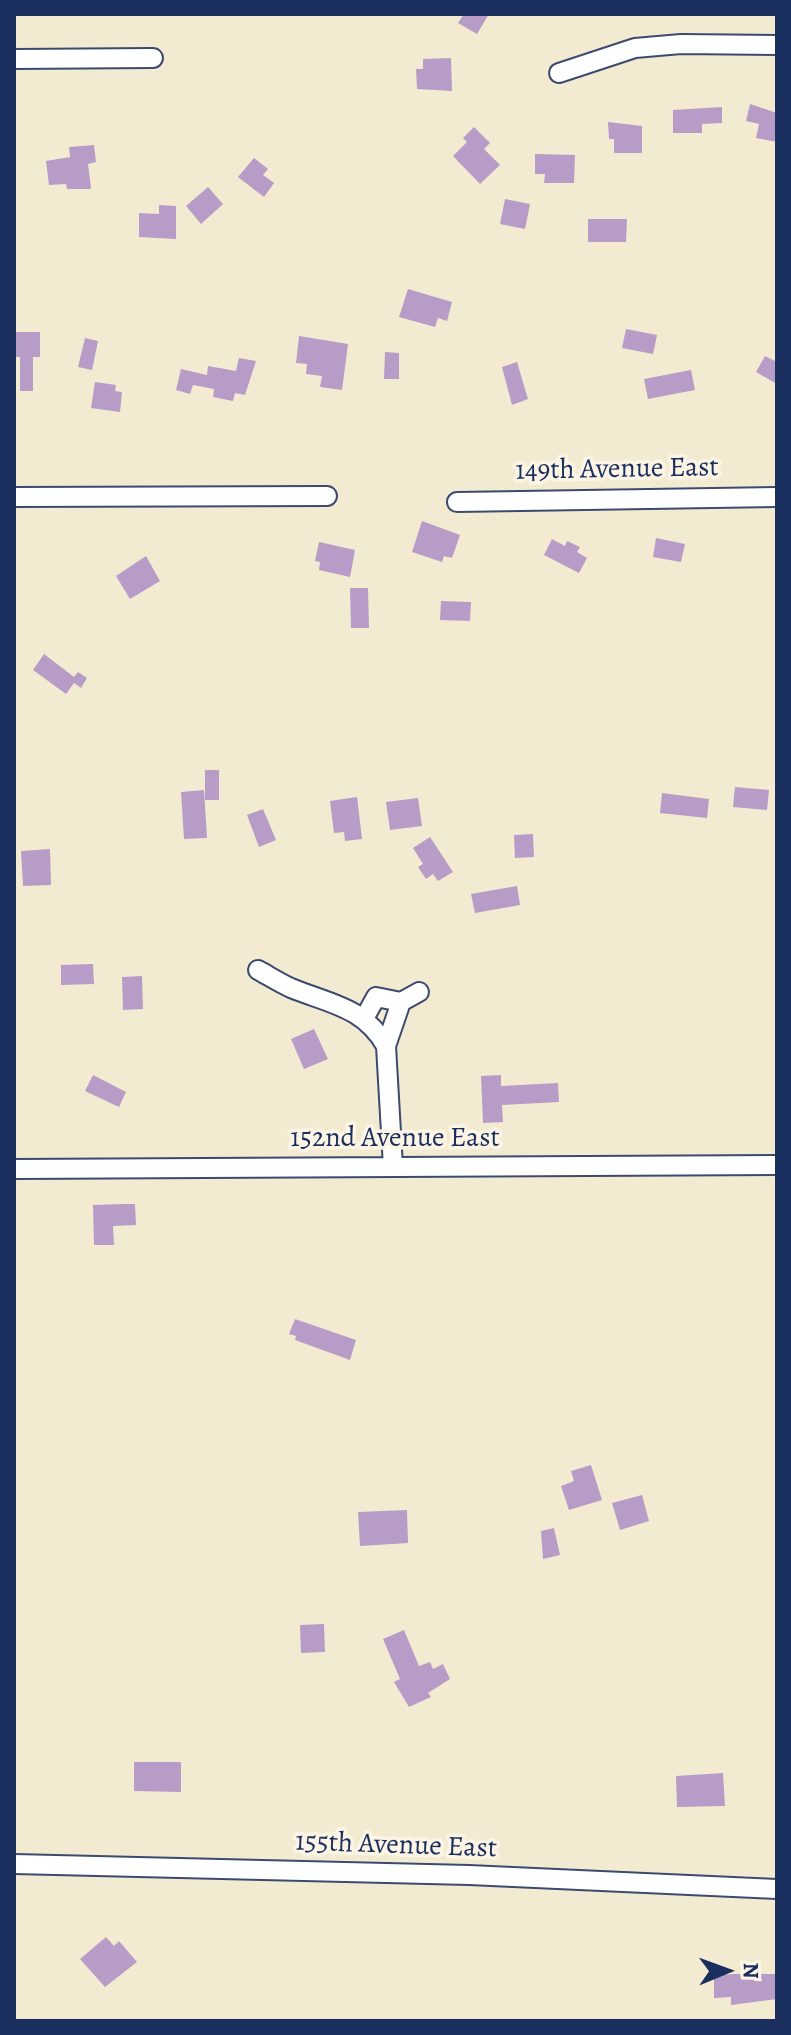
<!DOCTYPE html>
<html>
<head>
<meta charset="utf-8">
<style>
  body { margin:0 }
  #map { position:relative; width:791px; height:2035px; overflow:hidden; background:#f3ebd1; font-family:Alegreya,serif }
  canvas { display:block }
  .frame { position:absolute; inset:0; border:16px solid #1b2f5e; pointer-events:none }
  .north { position:absolute; left:687px; top:1931px; width:80px; height:80px; -webkit-text-stroke:6px #fcf5e5; paint-order:stroke; rotate:89deg; font-size:22px; font-weight:700; line-height:32px; text-align:center; color:#1b2f5e }
  .north::after { content:''; display:block; margin:auto; width:28px; height:36px; background:#1b2f5e; clip-path:polygon(50% 0,100% 100%,50% 72%,0 100%) }
</style>
</head>
<body>
<div id="map">
<canvas width="791" height="2035"></canvas>
<div class="frame"></div>
<div class="north">N</div>
</div>
<script>
const ctx = document.querySelector('canvas').getContext('2d');
ctx.lineJoin = 'round';
function paint(path, color) {
  ctx.fillStyle = color;
  ctx.fill(path, 'evenodd');
}
function trace(path, color, width, dash) {
  ctx.strokeStyle = color;
  ctx.lineWidth = width;
  ctx.lineCap = dash ? 'butt' : 'round';
  ctx.setLineDash(dash || []);
  ctx.stroke(path);
}
function label(font, color, halo, rows, align = 'center') {
  ctx.font = font + ' Alegreya,serif';
  ctx.lineWidth = 7;
  ctx.setLineDash([]);
  ctx.textBaseline = 'middle';
  ctx.strokeStyle = halo;
  ctx.fillStyle = color;
  for (const [text, x, y, turn = 0] of rows) {
    ctx.save();
    ctx.translate(x, y);
    ctx.rotate((+turn || 0) * Math.PI / 180);
    ctx.textAlign = isNaN(turn) ? turn : align;
    if (halo) ctx.strokeText(text, 0, 0);
    ctx.fillText(text, 0, 0);
    ctx.restore();
  }
}
paint(new Path2D(`
  M464 14H489L477 34 458 23Z
  M451 58 452 91 417 89 416 69H423V59Z
  M750 104 777 113V142L756 138 759 124 746 121Z
  M722 107V123L702 124V133H673V110Z
  M608 122 642 126V153H614V139H609Z
  M474 127 490 143 484 149 500 165 480 184 453 156 467 142 463 138Z
  M94 145 96 162 88 164 91 189H67L66 184 49 185 46 161 70 157 69 147Z
  M535 154 575 155 574 183H544L545 174H535Z
  M254 158 268 169 263 175 274 183 264 197 238 177Z
  M208 187 223 204 201 224 186 206Z
  M505 199 530 204 525 229 500 224Z
  M159 205 176 206V239L139 237V213L159 214Z
  M588 219H627L626 242H588Z
  M408 289 452 302 447 321 438 318 435 327 399 317Z
  M626 329 657 335 653 354 622 348Z
  M14 332H40V357H33V391H20V357H14Z
  M299 336 348 344 342 390 320 387 322 376 306 374 307 364 296 363Z
  M85 338 98 341 92 370 78 367Z
  M385 352 399 353V379H384Z
  M765 356 777 362V384L756 372Z
  M239 358 256 361 245 395 235 393 233 401 213 397 214 389 193 385 190 394 176 390 181 369 207 375 208 366 236 371Z
  M517 362 528 399 512 405 502 367Z
  M691 370 695 390 648 399 644 379Z
  M95 382 116 385 115 391 122 392 120 412 91 408Z
  M422 521 460 535 452 558 444 556 442 562 412 552Z
  M656 538 685 544 681 562 653 557Z
  M552 539 565 546 567 541 580 547 577 552 587 558 579 573 544 555Z
  M319 542 355 550 350 577 319 570 320 562 315 561Z
  M146 556 160 581 130 599 116 576Z
  M350 588H368L369 628H351Z
  M441 601 471 602 470 621 440 620Z
  M44 654 74 677 78 672 87 678 81 688 74 683 66 694 33 670Z
  M205 770H219V800H205Z
  M735 787 769 790 767 810 733 807Z
  M204 790 207 838 184 839 181 792Z
  M662 793 709 799 707 818 660 813Z
  M357 797 362 839 345 841 344 832 334 833 330 801Z
  M418 798 422 826 390 830 386 802Z
  M263 809 276 840 259 847 247 815Z
  M533 834 534 857 515 858 514 835Z
  M430 837 453 872 438 881 433 874 426 879 418 867 423 864 413 848Z
  M50 849 51 885 23 886 21 851Z
  M517 886 520 905 475 913 471 894Z
  M93 964 94 984 61 985V965Z
  M142 976 143 1009 123 1010 122 977Z
  M314 1029 328 1059 304 1069 291 1039Z
  M93 1075 126 1092 119 1107 85 1091Z
  M501 1075V1086L558 1083 559 1102 502 1105 503 1122 483 1123 481 1076Z
  M124 1204H135L136 1225 113 1226 114 1245H94L93 1205Z
  M295 1319 356 1340 350 1360 295 1340 296 1336 289 1334Z
  M591 1465 602 1500 569 1510 561 1486 574 1481 571 1471Z
  M642 1495 649 1521 620 1530 612 1503Z
  M407 1510 408 1543 360 1546 358 1512Z
  M554 1528 560 1555 543 1559 541 1531Z
  M324 1624 325 1652 301 1653 300 1625Z
  M404 1630 419 1666 430 1662 433 1669 443 1664 450 1679 428 1693 431 1697 409 1707 394 1682 400 1679 383 1639Z
  M134 1762H181V1792L134 1791Z
  M723 1773 725 1806 677 1807 676 1776Z
  M106 1937 114 1946 119 1941 137 1962 105 1987 80 1959Z
  M733 1974H777V1999L731 2005V1997L714 1998V1976Z`), '#b69cc6');
const street = new Path2D(`
  M14 59 153 58
  M559 73 635 48 681 44 777 45
  M14 497 327 496
  M457 502 777 497
  M258 970C269 976 280 983 291 988 330 1004 364 1007 386 1046L393 1167
  M365 1017 376 997 401 1002
  M386 1046 401 1002 419 992
  M14 1169 777 1165
  M14 1864 469 1875 777 1889`);
trace(street, '#3b4b6f', 22);
trace(street, '#fff', 18);
label('28px', '#1b2f5e', '#fcf5e5', [
  ["149th Avenue East",617,470,-1],
  ["152nd Avenue East",395,1139],
  ["155th Avenue East",396,1846,2]
]);
</script>
</body>
</html>
